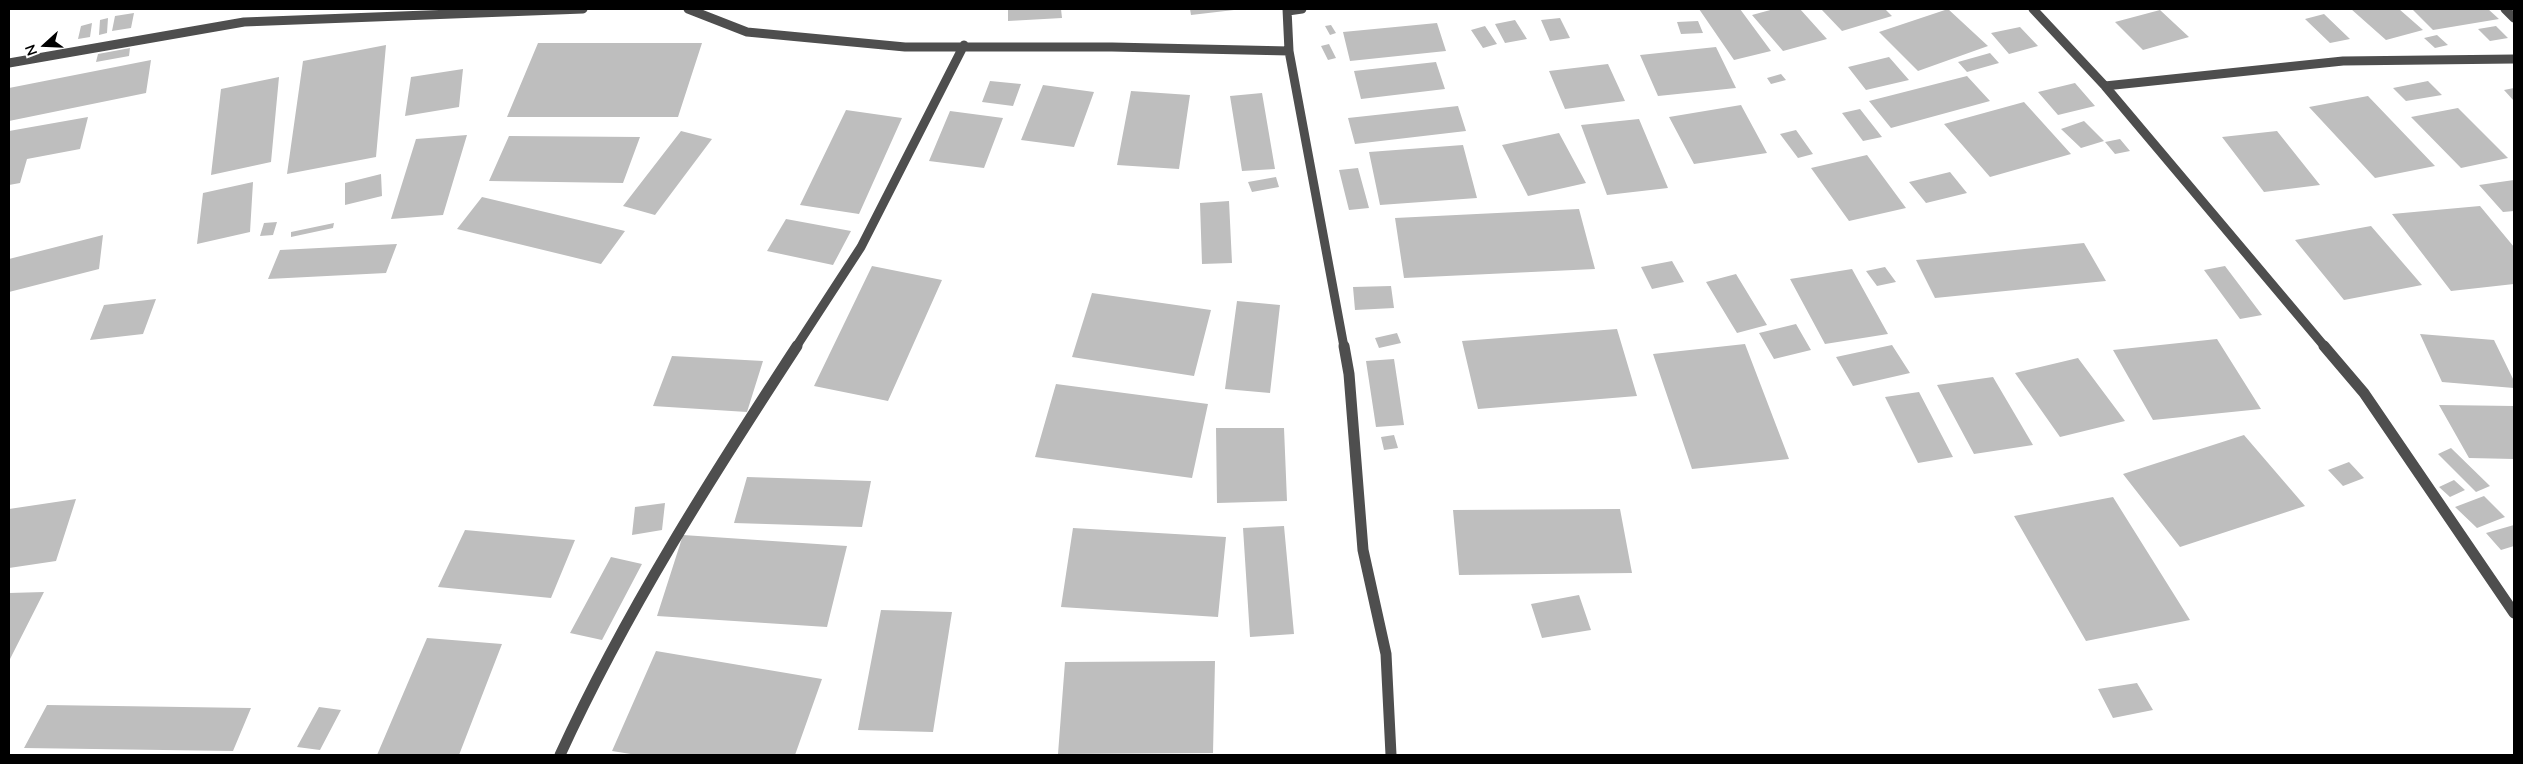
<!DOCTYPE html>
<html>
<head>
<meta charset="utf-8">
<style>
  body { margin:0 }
  #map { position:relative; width:2523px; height:764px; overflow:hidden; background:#fff; font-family:Mulish,sans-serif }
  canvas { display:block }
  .frame { position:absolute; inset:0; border:10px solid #000; pointer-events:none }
  .north { position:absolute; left:20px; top:20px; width:50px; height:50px; -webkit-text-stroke:4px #fff; paint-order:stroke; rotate:250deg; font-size:14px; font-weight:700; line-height:20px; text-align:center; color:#000 }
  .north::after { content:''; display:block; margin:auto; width:18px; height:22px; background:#000; clip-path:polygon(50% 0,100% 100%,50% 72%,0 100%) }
</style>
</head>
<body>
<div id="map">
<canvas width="2523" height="764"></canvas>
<div class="frame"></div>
<div class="north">N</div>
</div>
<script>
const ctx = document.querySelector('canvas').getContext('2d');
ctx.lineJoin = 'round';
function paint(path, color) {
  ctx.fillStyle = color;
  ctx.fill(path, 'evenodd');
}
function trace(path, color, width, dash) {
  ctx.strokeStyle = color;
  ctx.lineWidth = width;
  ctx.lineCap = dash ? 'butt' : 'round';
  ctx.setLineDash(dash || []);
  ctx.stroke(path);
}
paint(new Path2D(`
  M1008 9H1061L1062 18 1008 21Z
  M1190 9H1234V10L1191 15Z
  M1699 9H1740L1771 51 1734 60Z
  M1774 9H1800L1827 39 1783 51 1752 15Z
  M1821 9H1885L1892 16 1842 31Z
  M1948 9 1988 46 1918 71 1879 32Z
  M2351 9H2399L2423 30 2386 40Z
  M2412 9H2488L2499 19 2433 30Z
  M2160 10 2189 37 2143 50 2115 22Z
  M134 13 131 28 112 31 115 16Z
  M2324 14 2350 39 2330 43 2305 19Z
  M108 18 107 33 99 35 100 20Z
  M1560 18 1570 38 1550 41 1541 20Z
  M1515 20 1527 39 1505 43 1495 24Z
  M1698 21 1703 33 1681 34 1677 22Z
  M92 23 90 37 78 39 81 26Z
  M1437 23 1446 51 1350 61 1343 32Z
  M1331 25 1336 33 1330 35 1325 26Z
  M1485 26 1497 44 1483 48 1471 30Z
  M2496 26 2508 38 2490 41 2478 29Z
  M2020 27 2038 46 2009 54 1991 33Z
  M2437 35 2448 45 2435 48 2424 38Z
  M538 43H702L678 117H507Z
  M1329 44 1336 58 1328 60 1321 46Z
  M386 45 376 157 287 174 303 61Z
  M1716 47 1736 88 1658 96 1640 55Z
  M130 48 129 56 96 62 98 54Z
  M1990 53 1999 63 1967 72 1958 62Z
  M1889 57 1909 80 1866 90 1848 67Z
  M151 60 146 93 9 121V88Z
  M1436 62 1445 89 1361 99 1354 71Z
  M1608 64 1625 101 1565 109 1549 71Z
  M463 69 459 107 405 116 411 77Z
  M1781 74 1786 80 1771 84 1767 78Z
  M1967 76 1990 101 1891 128 1869 101Z
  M279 77 271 162 211 175 221 89Z
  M990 81 1021 84 1013 106 982 102Z
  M2428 81 2442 95 2406 101 2393 88Z
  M2075 83 2095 106 2058 115 2038 92Z
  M1043 85 1094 92 1074 147 1021 140Z
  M2514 88V101L2504 90Z
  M1131 91 1190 95 1179 169 1117 165Z
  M1262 93 1275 169 1242 171 1230 96Z
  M2368 96 2435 166 2375 178 2309 107Z
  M2024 102 2071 154 1990 177 1944 124Z
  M1741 105 1767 153 1694 164 1669 117Z
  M1458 106 1466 131 1355 144 1348 118Z
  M2458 108 2508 158 2461 168 2411 117Z
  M1860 109 1882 137 1863 141 1842 113Z
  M846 110 902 118 859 214 800 205Z
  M950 111 1003 118 984 168 929 161Z
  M88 117 80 149 27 159 20 183 9 185V131Z
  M1639 119 1668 188 1607 195 1581 125Z
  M2084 121 2104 141 2081 148 2061 129Z
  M1796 130 1813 154 1798 158 1780 134Z
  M681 131 712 139 655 215 623 206Z
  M2277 131 2320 185 2264 192 2222 137Z
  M1559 133 1586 183 1528 196 1502 145Z
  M467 135 443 215 391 219 416 139Z
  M509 136 640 137 623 183 489 181Z
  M2120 139 2130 151 2115 154 2105 142Z
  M1463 145 1477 198 1380 205 1369 152Z
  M1867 155 1906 208 1849 221 1811 168Z
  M1358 168 1369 208 1349 210 1339 170Z
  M1950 172 1967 193 1926 203 1909 182Z
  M381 174 382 196 345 205V183Z
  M1276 177 1279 187 1252 192 1248 182Z
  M2514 180V211L2503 212 2479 185Z
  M253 182 250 232 197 244 203 193Z
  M482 197 625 231 601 264 457 229Z
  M1229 201 1232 263 1202 264 1200 203Z
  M2480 206 2514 247V284L2451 291 2392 214Z
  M1579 209 1595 269 1404 278 1395 218Z
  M786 219 851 231 833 265 767 251Z
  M277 222 273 235 260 236 264 223Z
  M334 223 333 228 291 237V232Z
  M2371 226 2422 285 2344 300 2295 240Z
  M103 235 99 269 9 292V259Z
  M2084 243 2106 281 1935 298 1916 260Z
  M397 244 386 273 268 279 280 250Z
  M1672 261 1684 282 1652 289 1641 267Z
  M872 266 942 280 888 401 814 386Z
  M2225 266 2262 315 2240 319 2204 270Z
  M1885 267 1896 282 1877 286 1866 271Z
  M1852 269 1888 334 1825 344 1790 279Z
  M1736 274 1767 325 1737 333 1706 282Z
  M1391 286 1394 308 1355 310 1353 287Z
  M1092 293 1211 310 1194 376 1072 357Z
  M156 299 143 334 90 340 104 305Z
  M1237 301 1280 305 1270 393 1225 389Z
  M1796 324 1811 350 1774 359 1759 333Z
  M1617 329 1637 396 1478 409 1462 341Z
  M1397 333 1401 343 1379 348 1375 338Z
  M2420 334 2494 340 2514 381V388L2442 382Z
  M2217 339 2261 409 2153 420 2113 350Z
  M1745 344 1789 459 1692 469 1653 354Z
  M1892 345 1910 373 1853 386 1836 357Z
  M672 356 763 361 747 412 653 406Z
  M2078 358 2125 421 2060 437 2015 373Z
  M1394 359 1404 425 1376 427 1366 361Z
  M1993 377 2033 445 1974 454 1937 385Z
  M1056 384 1208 404 1192 478 1035 457Z
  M1919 392 1953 457 1918 463 1885 397Z
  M2439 405 2514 406V459L2469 458Z
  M1216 428H1284L1287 501 1217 503Z
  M1394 435 1398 448 1384 450 1381 437Z
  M2244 435 2305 506 2180 547 2123 474Z
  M2451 448 2490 486 2476 492 2438 454Z
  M2349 462 2364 478 2343 486 2328 470Z
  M747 477 871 481 862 527 734 523Z
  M2454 480 2465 490 2450 497 2439 487Z
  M2484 496 2505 517 2477 528 2455 507Z
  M2113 497 2190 620 2086 641 2014 516Z
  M76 499 56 561 9 568V509Z
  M665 503 662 530 632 535 635 507Z
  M1620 509 1632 573 1459 575 1453 510Z
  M2514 525V546L2501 550 2486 533Z
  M1284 526 1294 634 1250 637 1243 528Z
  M1073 528 1226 537 1218 617 1061 607Z
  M465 530 575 540 551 598 438 587Z
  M683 535 847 546 827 627 657 616Z
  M611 557 642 564 602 640 570 633Z
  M44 592 9 661V593Z
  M1579 595 1591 630 1542 638 1531 604Z
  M881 610 952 612 933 732 858 730Z
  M427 638 502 644 459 755H377Z
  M656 651 822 679 795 755H637L612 751Z
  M1215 661 1213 753 1058 754 1065 662Z
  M2137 683 2153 710 2113 718 2098 689Z
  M47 705 251 708 233 751 24 748Z
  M319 707 341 710 320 750 297 747Z`), '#bebebe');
trace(new Path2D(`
  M688 9 747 32 905 47H1112L1289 51
  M1287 9 1289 51 1344 347
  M2033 9 2105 86 2325 347
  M2505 9 2514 18
  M1288 11 1302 9
  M9 63 244 22 583 9
  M2105 86 2343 61 2514 59
  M796 347 861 247 964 45`), '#4e4e4e', 9);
trace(new Path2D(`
  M1344 346 1349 374 1363 550 1386 654 1391 755
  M2324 346 2364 393 2514 613
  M560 755C626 611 711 478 797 346`), '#4e4e4e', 11);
</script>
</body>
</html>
